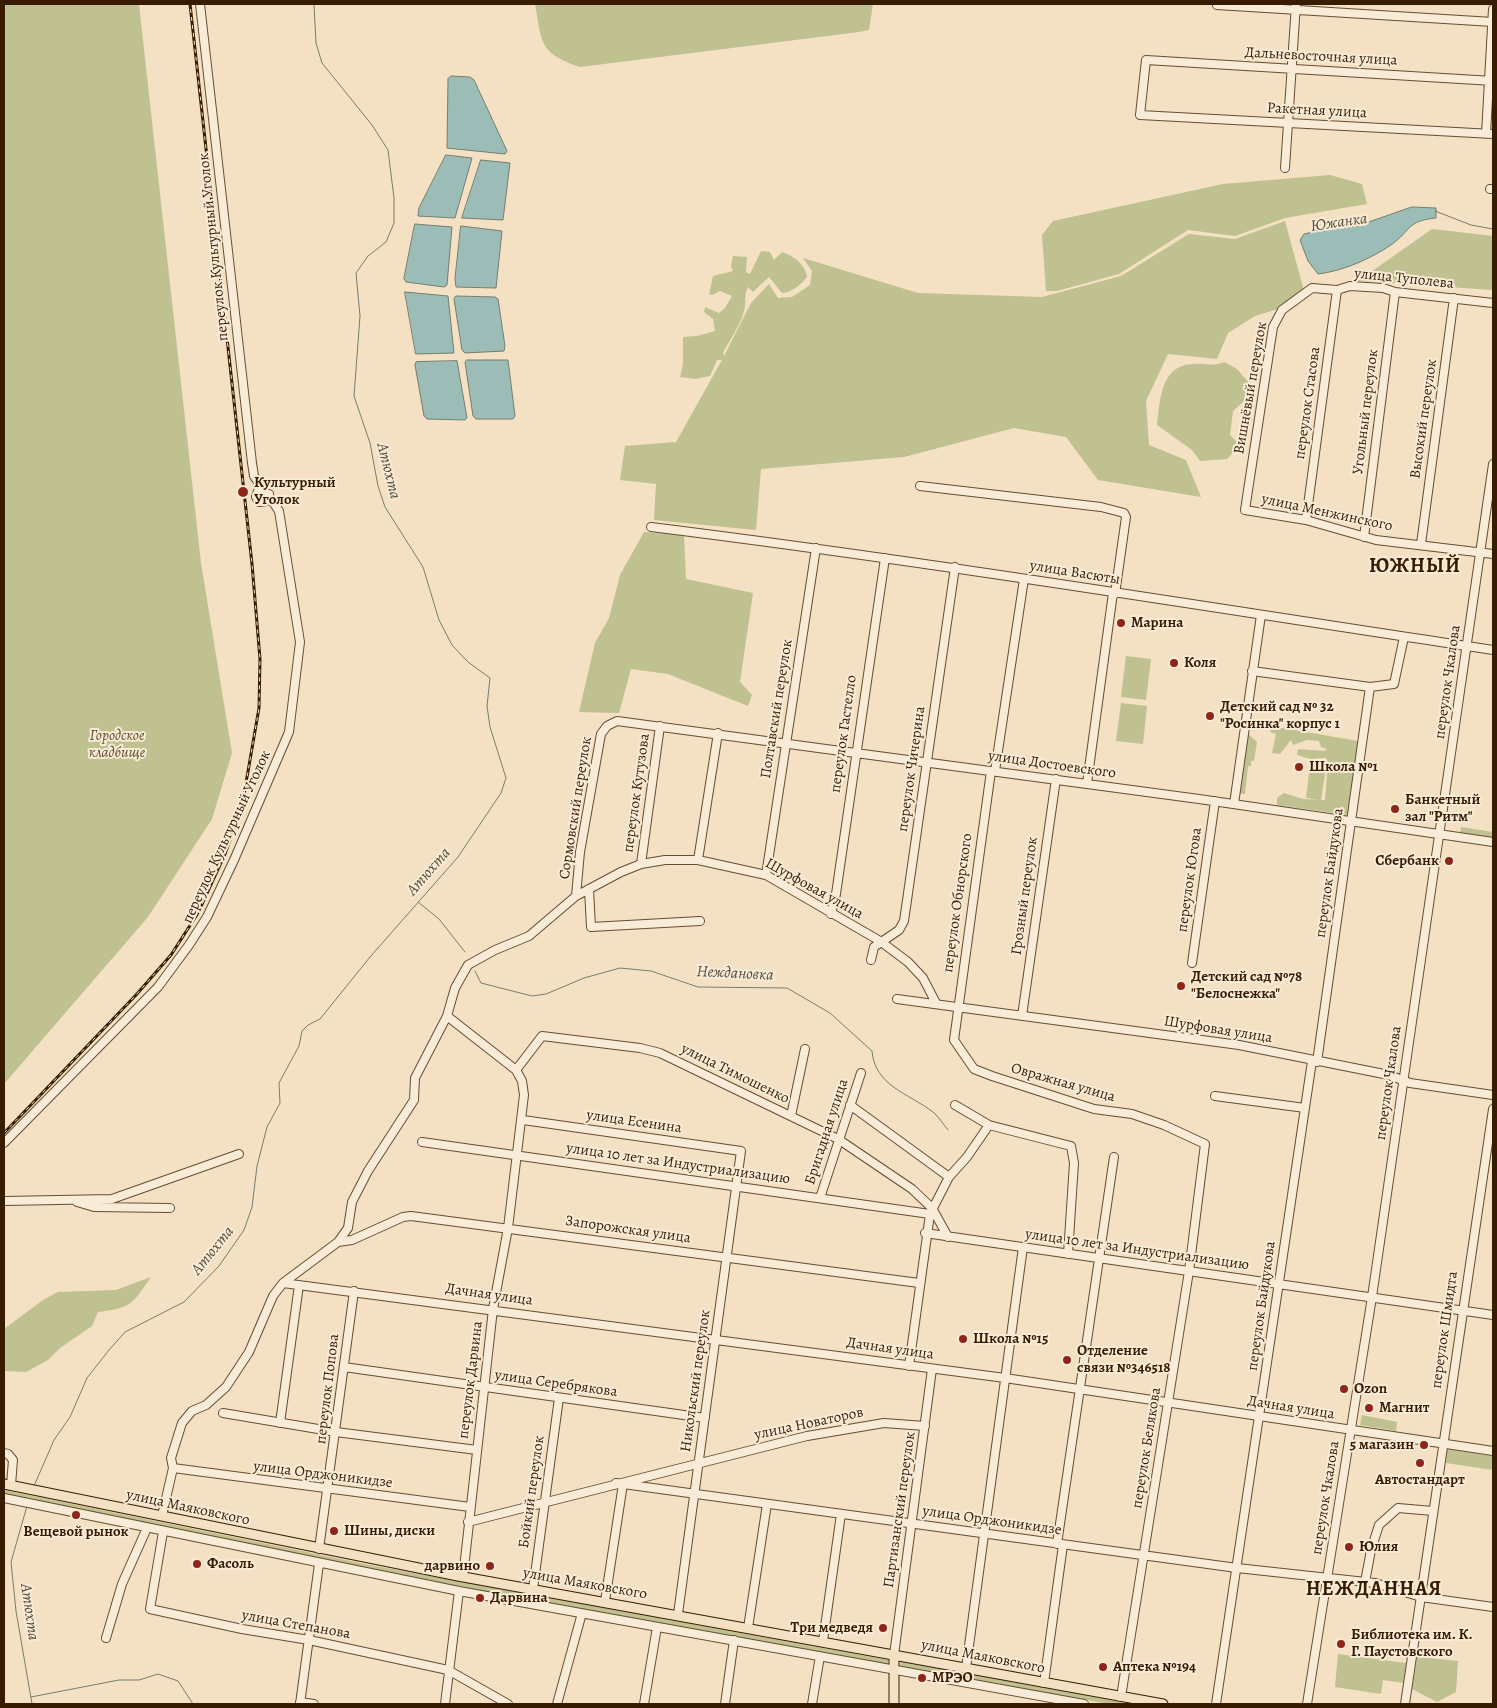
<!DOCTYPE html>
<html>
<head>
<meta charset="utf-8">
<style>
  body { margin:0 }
  #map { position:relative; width:1497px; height:1708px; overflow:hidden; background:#f4e0c2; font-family:Alegreya,serif }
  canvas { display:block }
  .frame { position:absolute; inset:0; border:5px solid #381c00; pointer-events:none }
</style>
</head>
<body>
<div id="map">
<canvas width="1497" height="1708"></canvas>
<div class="frame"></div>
</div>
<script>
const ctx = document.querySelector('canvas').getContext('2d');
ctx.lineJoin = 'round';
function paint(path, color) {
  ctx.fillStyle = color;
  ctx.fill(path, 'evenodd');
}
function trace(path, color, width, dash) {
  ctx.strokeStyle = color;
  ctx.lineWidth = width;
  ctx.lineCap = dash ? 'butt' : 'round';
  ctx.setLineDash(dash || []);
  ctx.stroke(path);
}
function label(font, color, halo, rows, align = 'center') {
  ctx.font = font + ' Alegreya,serif';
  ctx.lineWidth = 4;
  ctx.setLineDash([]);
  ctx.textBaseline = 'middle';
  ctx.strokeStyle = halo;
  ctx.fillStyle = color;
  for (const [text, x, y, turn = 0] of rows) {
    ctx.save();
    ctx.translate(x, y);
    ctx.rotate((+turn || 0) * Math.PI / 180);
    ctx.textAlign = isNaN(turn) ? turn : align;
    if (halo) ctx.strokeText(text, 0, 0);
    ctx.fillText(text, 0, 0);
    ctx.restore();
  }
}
paint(new Path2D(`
  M4 4H139L201 563 232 753 212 819 148 917 4 1084Z
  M535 4H873L869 30 859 32 580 67C539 53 542 43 535 4Z
  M1330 175 1362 184 1367 204 1285 218 1235 236 1188 230 1119 274 1057 291H1046L1042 235 1053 221 1223 184Z
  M1285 221 1304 291 1281 308 1255 316 1228 333 1217 359 1168 354 1146 401 1149 445 1186 460 1201 497 1098 480 1066 437 1014 428 904 457 761 469 756 530 654 520 656 484 620 480 625 446 676 442 722 360H717L710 376 695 379 680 377 683 364V337L697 336 715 331 713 319 704 312 705 307 719 313 725 308 732 296 720 291 712 295 709 294 713 276 733 271 731 266 733 256 747 257 746 272 750 274 761 251 770 252 774 260 782 252C794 256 805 264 807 277 800 285 793 292 782 293L769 277 753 292 748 287C744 295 746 299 745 306 743 322 730 339 723 353L724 356 751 303 769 284 778 298 792 297 810 285 812 271 803 258 918 293 1042 297 1121 276 1189 234 1235 239Z
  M1432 229 1493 236V290L1358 281Z
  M1224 362 1237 369 1250 384 1245 400 1233 411 1230 435 1240 445 1227 459 1200 461 1192 450 1157 425C1160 401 1160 365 1193 364 1204 363 1214 367 1224 362Z
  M644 532 684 535 686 579 753 593 740 682 752 695 748 706 668 674 631 669 619 713 579 712 595 643 609 618 620 575Z
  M1126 656 1151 659 1146 700 1121 697Z
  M1121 703 1147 706 1143 744 1116 741Z
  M1271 726 1358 741 1351 811 1348 815 1277 805V798L1284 793 1303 799 1325 800 1328 762 1326 758 1311 759 1297 755 1298 749 1324 751 1327 749 1321 747 1319 741 1307 740 1293 745 1291 740 1280 754 1272 753 1276 734 1270 732Z
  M1246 732 1257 742 1254 761H1251V766H1248L1245 794 1237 793Z
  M1310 766 1326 768 1321 800 1306 798Z
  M1461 827 1493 832V839L1460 834Z
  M151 1277C132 1305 131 1308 98 1312L92 1326 60 1348 48 1360 26 1372 4 1371V1329L43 1300 58 1292 116 1290Z
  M1362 1415 1397 1422 1396 1431 1360 1425Z
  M1447 1449 1493 1456V1470L1446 1463Z
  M4 1490 370 1565 888 1660V1665L368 1571 4 1496Z
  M1338 1654 1406 1663 1404 1683 1383 1680 1381 1694 1335 1687Z
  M1417 1657 1458 1661 1456 1692 1437 1702 1412 1689Z
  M901 1661 1132 1704H1109L900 1666Z`), '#bfc190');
const water = new Path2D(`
  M451 76 470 77 474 80 507 151 505 154 447 148 448 79Z
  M446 155 472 158 455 218 418 216 419 208Z
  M481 160 510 163 503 220 462 218Z
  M1412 207 1436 208V218C1406 221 1412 230 1391 245 1370 259 1343 271 1318 274L1308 261 1300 240 1304 234 1330 228 1357 226Z
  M415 224 452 227 447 285 444 287 406 282 404 279Z
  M461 226 502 231 496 288 456 287 455 279Z
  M405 292 448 296 454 353 416 354Z
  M456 296 495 297 498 299 505 346 504 351 465 353 462 350 454 299Z
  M467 360H508L515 416 513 419H476L473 416 465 362Z
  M457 361 467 418 465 420 427 419 424 416 415 365 416 362Z`);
paint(water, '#9cbdb7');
trace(water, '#747d6e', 1);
trace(new Path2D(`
  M1435 211 1471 225 1493 229
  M418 902 439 919 465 952
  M475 971 481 983 532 996 546 994 584 978 620 968 651 971 698 987 787 988 830 1013 872 1051C875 1086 908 1093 933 1112 939 1117 943 1124 948 1130
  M34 1486 54 1440 70 1417 87 1378 109 1350 125 1332 184 1302 219 1266 244 1230 252 1207 257 1166 267 1127 280 1103 279 1083 299 1046 302 1031 308 1025 320 1019 370 957 458 857 501 793 506 778 490 727 487 706 490 678 468 662 452 645 439 620 423 567 385 507 378 486 370 443 354 396 360 316 356 273 368 256 386 242 394 223V198L388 150 372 125 322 63 316 43 314 4
  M27 1506 11 1562 16 1611 32 1704
  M31 1697 119 1680H139L158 1674 178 1681 193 1704`), '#747d6e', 1);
const minor = new Path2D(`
  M200 4 252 463 254 476 264 490
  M1217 5 1493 22
  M1493 81 1146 60 1140 115 1493 134
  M1486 134 1493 9
  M1285 168 1296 4
  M1490 189H1493
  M1493 303 1395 292 1383 288 1350 286 1337 290 1312 288 1282 310 1273 327 1245 510 1306 520 1376 540 1493 554
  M260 485 256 497 259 502 267 501 269 494
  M920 486 1101 507 1124 513 1126 517 1115 594
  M1306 520 1337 290
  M651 527C933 562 1213 608 1493 650
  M1364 537 1395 292
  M1421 544 1454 298
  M1252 671 1370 687 1394 684 1404 637
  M991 771 954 1040 974 1069 992 1076 1094 1109 1132 1114 1164 1125 1205 1144 1189 1271 1121 1697
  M995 771 1024 579
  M1087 783 1113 593
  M1234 804 1261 615
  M698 860 718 733
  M641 864 660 726
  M766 875 816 548
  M589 889 591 927 700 921
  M576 896 580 852 601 734 607 726 617 721 1199 799 1493 842
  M831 914 836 894 885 558
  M871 960 874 947 899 930 904 921 955 567
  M1192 963 1215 801
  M897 999 1239 1045 1389 1075 1410 1083 1493 1095
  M447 1016 516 1070 522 1081 524 1095 508 1228 493 1309 463 1577
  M1022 1016 1056 779
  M1317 1062 1370 687
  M516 1070 542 1036 640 1048 660 1053 838 1139 912 1189 932 1208 948 1237
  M1215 1096 1305 1108
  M850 1105 949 1177
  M955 1105 989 1125 1071 1146 1074 1163 1068 1254
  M791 1116 805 1049
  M523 1120 741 1151 678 1614
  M422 1142 930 1214
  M4 1143 158 987 189 945 207 917 234 860 289 732 300 642 279 511 269 496
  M820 1198 861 1073
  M4 1201 112 1199 239 1154
  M77 1202 94 1207 170 1208
  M925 1233 1493 1315
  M338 1242 352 1240 403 1217 411 1216 919 1283
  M283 1283 1005 1378 1493 1451
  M909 1366 930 1214 949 1177 967 1157 989 1125
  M344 1367 705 1418
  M223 1413 336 1432 477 1450
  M280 1423 299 1285
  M4 1453 8 1454 13 1460 11 1485
  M173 1468 470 1507
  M616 1483 1237 1568 1375 1583 1421 1597 1493 1607
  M4 1498 459 1591 1084 1704
  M162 1516 173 1468 171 1458 182 1423 192 1411 206 1405 226 1387 249 1352 273 1296 283 1283 338 1242 348 1228 352 1202 368 1171 414 1100 415 1078 447 1016 455 988 468 965 495 950 529 936 576 896 621 872 641 864 665 860H698L766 875 880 941 908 962 923 978 936 1003
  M468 1522 807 1436 884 1423 925 1426
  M163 1532 150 1609 242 1629 309 1640 448 1670 508 1704
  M1057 1544 1114 1157
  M319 1549 354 1291
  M1365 1582 1371 1550 1379 1525 1398 1508 1433 1511
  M533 1589 559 1398
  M605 1601 623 1484
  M748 1628 767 1504
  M106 1638 122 1584 147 1528
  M823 1641 841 1514
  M894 1655 932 1369
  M966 1668 1023 1247
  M1044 1683 1063 1545
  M300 1702 314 1704
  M300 1704 319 1564
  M445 1704 459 1591
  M557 1704 582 1613
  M644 1704 657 1627
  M725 1704 734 1640
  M812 1704 820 1656
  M1216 1704 1312 1061
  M1307 1704 1372 1297 1493 464
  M1405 1704 1493 1109`);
const major = new Path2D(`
  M4 1484 458 1576 1163 1704
  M894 1704V1655`);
trace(minor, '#674d30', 10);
trace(major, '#381c00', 11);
trace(minor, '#f8ebd7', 8);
trace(major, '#f4e0c2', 9);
const rail = new Path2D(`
  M4 1133 136 995 171 955 198 913 225 854 242 806 259 708 260 659 252 564 190 4`);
trace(rail, '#381c00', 3);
trace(rail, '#f8ebd7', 1, [4]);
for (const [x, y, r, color] of [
  [243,492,6,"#8f2418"],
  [1121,623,5,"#8f2418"],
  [1174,663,5,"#8f2418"],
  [1210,716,5,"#8f2418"],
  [1299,767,5,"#8f2418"],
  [1395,809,5,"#8f2418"],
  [1449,861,5,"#8f2418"],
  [1181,986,5,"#8f2418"],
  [963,1339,5,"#8f2418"],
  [1067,1360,5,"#8f2418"],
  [1344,1389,5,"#8f2418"],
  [1369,1408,5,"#8f2418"],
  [1424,1445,5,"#8f2418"],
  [1420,1463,5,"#8f2418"],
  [76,1515,5,"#8f2418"],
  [334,1531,5,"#8f2418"],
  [1349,1547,5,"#8f2418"],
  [197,1564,5,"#8f2418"],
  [490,1566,5,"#8f2418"],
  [480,1598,5,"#8f2418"],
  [883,1628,5,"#8f2418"],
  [1341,1644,5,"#8f2418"],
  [1103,1667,5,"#8f2418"],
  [922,1678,5,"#8f2418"]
]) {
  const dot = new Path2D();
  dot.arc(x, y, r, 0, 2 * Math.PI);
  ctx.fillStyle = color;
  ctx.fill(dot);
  trace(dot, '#f8ebd7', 2);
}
label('15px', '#381c00', '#f8ebd7', [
  ["Дальневосточная улица",1321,57,3],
  ["Ракетная улица",1317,111,3],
  ["переулок Культурный Уголок",214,247,-96],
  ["улица Туполева",1404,279,6],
  ["Вишнёвый переулок",1251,388,-80],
  ["переулок Стасова",1308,403,-82],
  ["Угольный переулок",1366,412,-83],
  ["Высокий переулок",1424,419,-82],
  ["улица Менжинского",1327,513,12],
  ["улица Васюты",1075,573,9],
  ["переулок Чкалова",1448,682,-82],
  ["Полтавский переулок",777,709,-81],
  ["переулок Гастелло",844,734,-82],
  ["улица Достоевского",1052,765,8],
  ["переулок Чичерина",912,769,-82],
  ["переулок Кутузова",637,793,-82],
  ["Сормовский переулок",576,808,-81],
  ["переулок Культурный Уголок",227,837,-65],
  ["переулок Байдукова",1330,873,-82],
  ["переулок Югова",1190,880,-82],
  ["Шурфовая улица",814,889,29],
  ["Грозный переулок",1025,896,-82],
  ["переулок Обнорского",958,903,-82],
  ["Шурфовая улица",1218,1030,9],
  ["улица Тимошенко",735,1074,26],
  ["Овражная улица",1063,1083,16],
  ["переулок Чкалова",1389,1083,-82],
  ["улица Есенина",634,1122,8],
  ["Бригадная улица",827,1132,-72],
  ["улица 10 лет за Индустриализацию",678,1164,8],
  ["Запорожская улица",628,1230,8],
  ["улица 10 лет за Индустриализацию",1137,1250,8],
  ["Дачная улица",489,1295,8],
  ["переулок Байдукова",1262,1306,-82],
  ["переулок Шмидта",1445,1330,-82],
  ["Дачная улица",890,1349,8],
  ["переулок Дарвина",471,1380,-83],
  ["Никольский переулок",696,1381,-82],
  ["улица Серебрякова",556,1384,8],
  ["переулок Попова",328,1389,-83],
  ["Дачная улица",1291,1408,9],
  ["улица Новаторов",809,1424,-12],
  ["переулок Белякова",1147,1448,-81],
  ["улица Орджоникидзе",323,1475,7],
  ["Бойкий переулок",532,1492,-82],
  ["переулок Чкалова",1326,1498,-81],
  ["улица Маяковского",188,1508,12],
  ["Партизанский переулок",900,1510,-82],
  ["улица Орджоникидзе",992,1521,8],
  ["улица Маяковского",585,1584,10],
  ["улица Степанова",296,1625,10],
  ["улица Маяковского",983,1657,11]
]);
label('bold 15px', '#381c00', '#f8ebd7', [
  ["Культурный",254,483],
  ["Уголок",254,500],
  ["Марина",1131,623],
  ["Коля",1184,663],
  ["Детский сад № 32",1220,707],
  ["\"Росинка\" корпус 1",1220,724],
  ["Школа №1",1309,767],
  ["Банкетный",1405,800],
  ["зал \"Ритм\"",1405,817],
  ["Сбербанк",1439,861,"right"],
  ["Детский сад №78",1191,977],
  ["\"Белоснежка\"",1191,994],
  ["Школа №15",973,1339],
  ["Отделение",1077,1351],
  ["связи №346518",1077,1368],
  ["Ozon",1354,1389],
  ["Магнит",1379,1408],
  ["5 магазин",1414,1445,"right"],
  ["Автостандарт",1420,1480,"center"],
  ["Шины, диски",344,1531],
  ["Вещевой рынок",76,1532,"center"],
  ["Юлия",1359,1547],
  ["Фасоль",207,1564],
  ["дарвино",480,1566,"right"],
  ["Дарвина",490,1598],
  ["Три медведя",873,1628,"right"],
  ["Библиотека им. К.",1351,1635],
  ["Г. Паустовского",1351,1652],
  ["Аптека №194",1113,1667],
  ["МРЭО",932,1678]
], 'left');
label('italic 15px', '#604e2b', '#f8ebd7', [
  ["Городское",117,736],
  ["кладбище",117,753]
]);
label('italic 16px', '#564c37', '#f8ebd7', [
  ["Южанка",1339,223,-8],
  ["Атюхта",388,471,76],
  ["Атюхта",429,872,-49],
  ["Неждановка",735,974,3],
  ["Атюхта",213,1251,-51],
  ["Атюхта",29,1612,82]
]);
ctx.letterSpacing = '1px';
label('bold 20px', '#381c00', '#f8ebd7', [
  ["ЮЖНЫЙ",1415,567],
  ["НЕЖДАННАЯ",1374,1590]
]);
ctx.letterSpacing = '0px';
</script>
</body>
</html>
